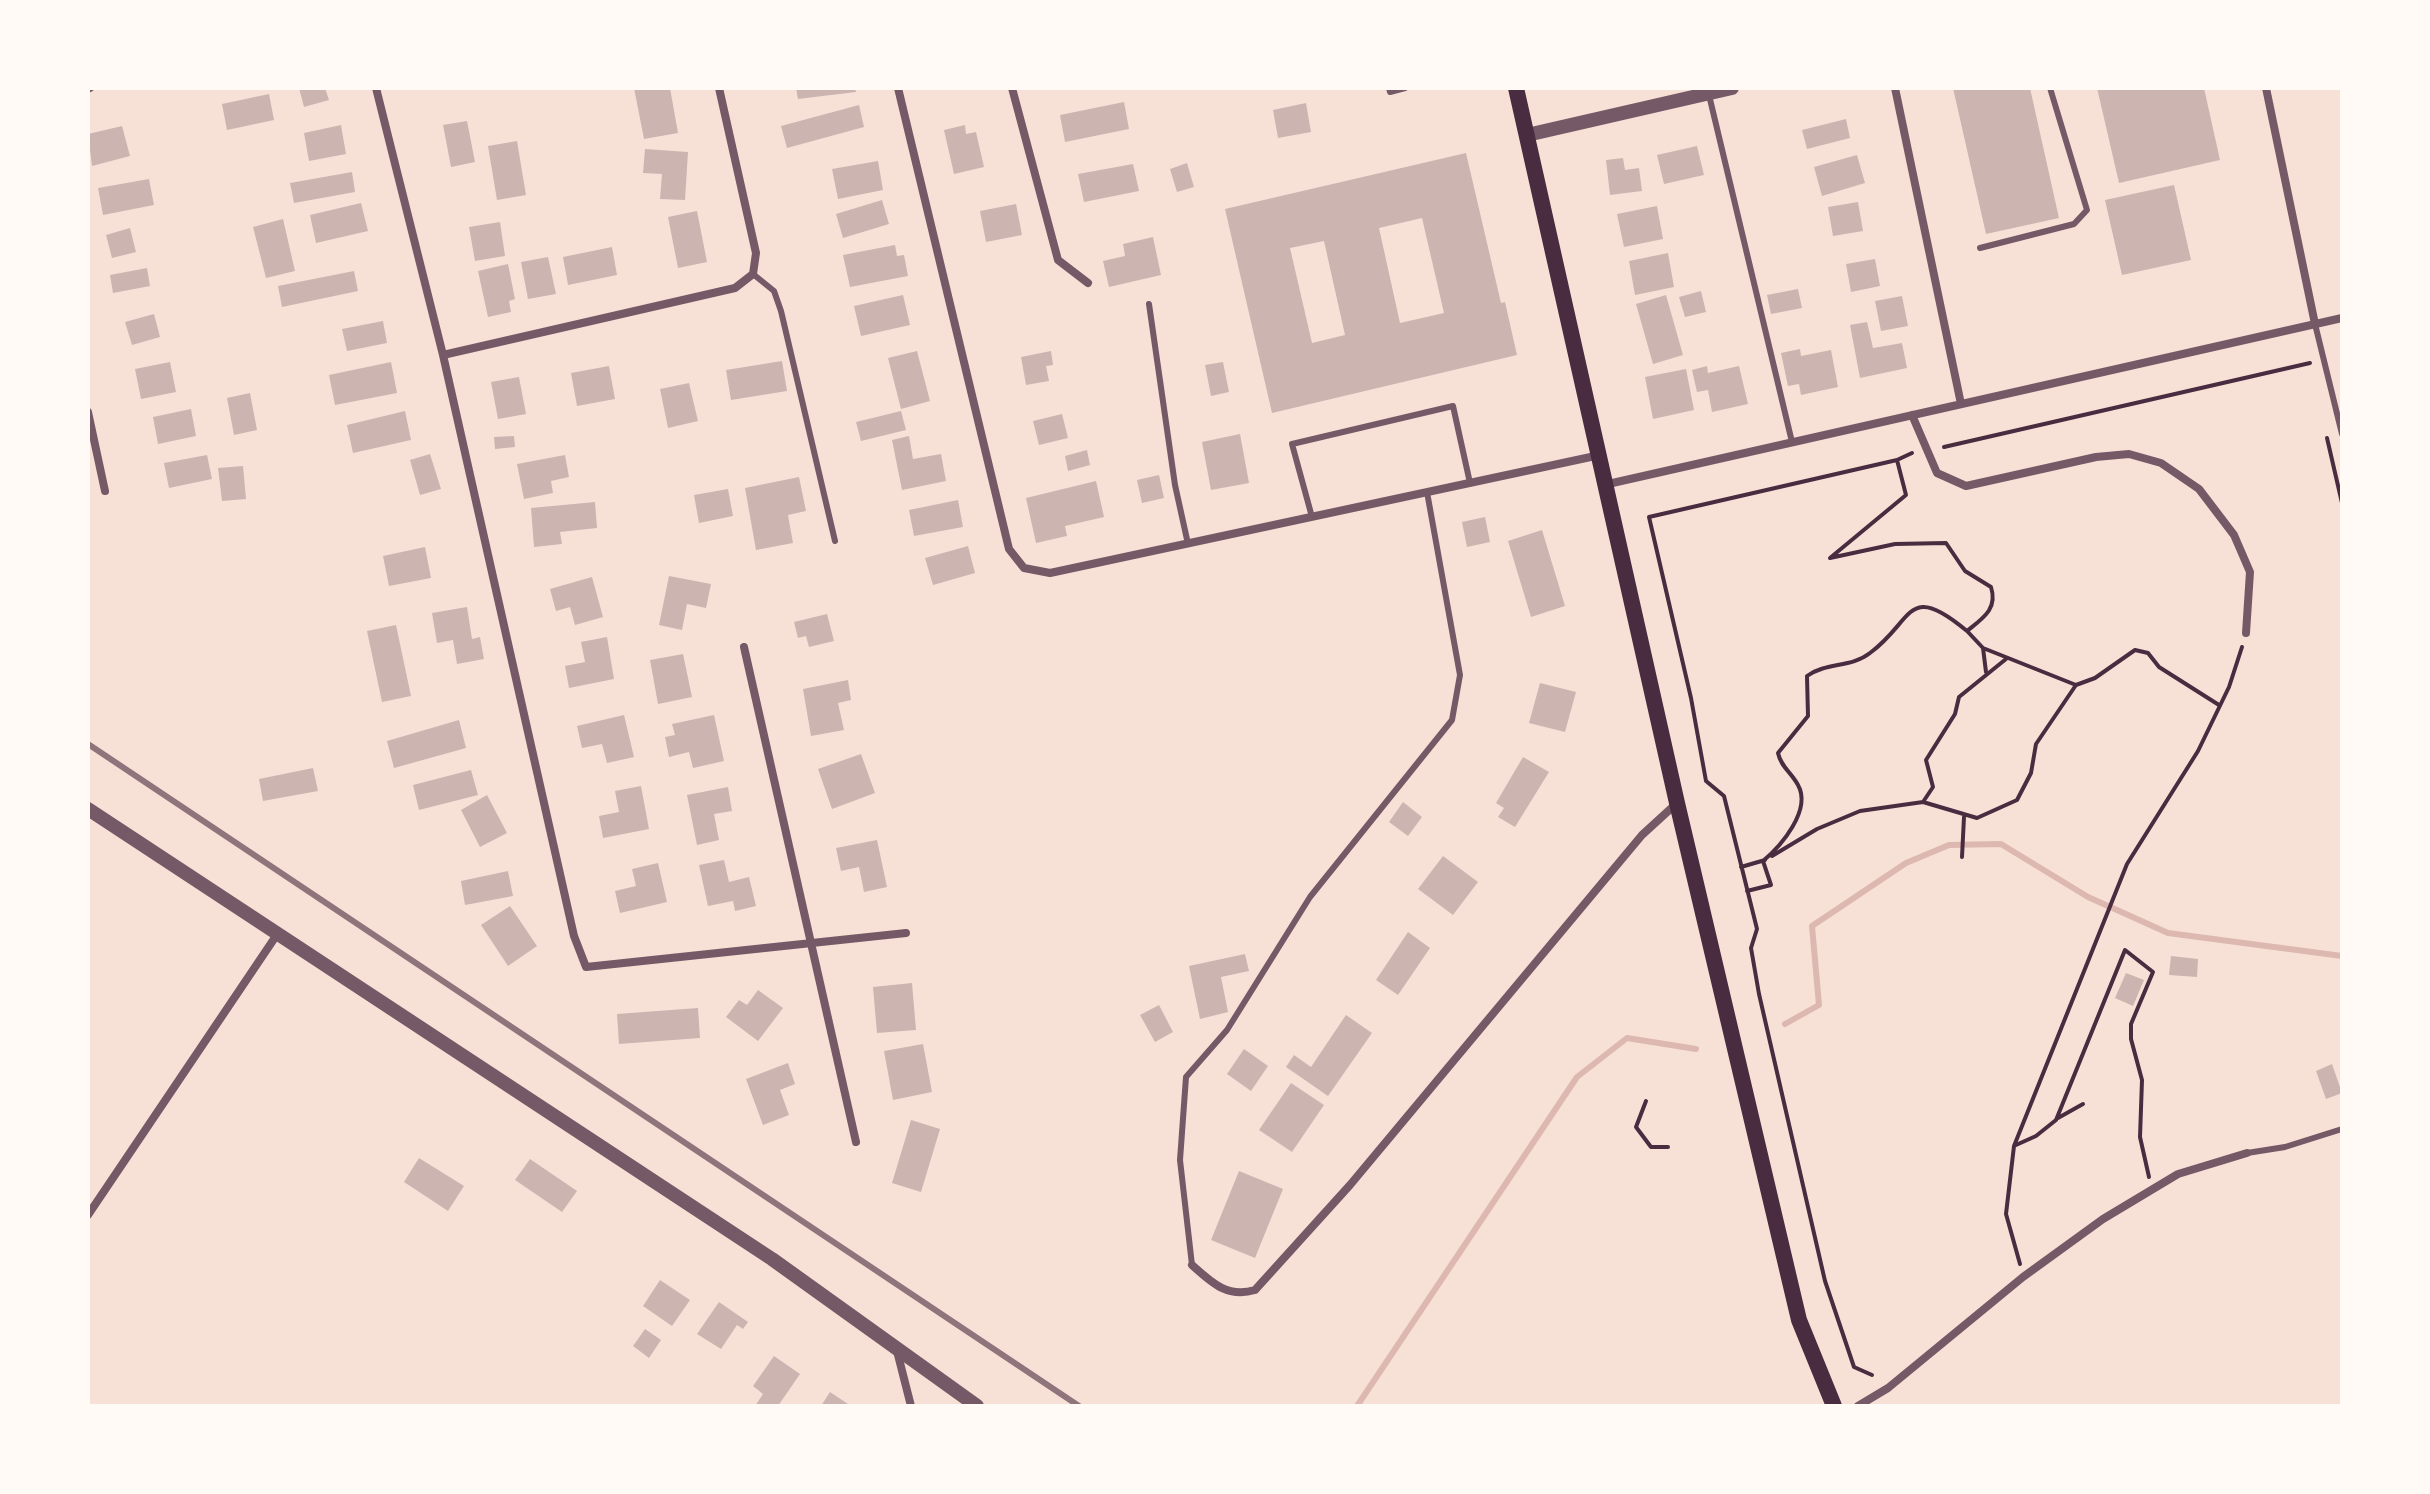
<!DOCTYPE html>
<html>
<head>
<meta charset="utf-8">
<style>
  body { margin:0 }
  #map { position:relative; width:2430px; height:1494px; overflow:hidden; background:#f7e1d7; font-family:"Exo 2",sans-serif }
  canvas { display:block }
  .frame { position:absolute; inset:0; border:90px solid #fffaf5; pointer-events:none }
</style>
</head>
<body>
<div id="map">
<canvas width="2430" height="1494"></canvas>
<div class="frame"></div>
</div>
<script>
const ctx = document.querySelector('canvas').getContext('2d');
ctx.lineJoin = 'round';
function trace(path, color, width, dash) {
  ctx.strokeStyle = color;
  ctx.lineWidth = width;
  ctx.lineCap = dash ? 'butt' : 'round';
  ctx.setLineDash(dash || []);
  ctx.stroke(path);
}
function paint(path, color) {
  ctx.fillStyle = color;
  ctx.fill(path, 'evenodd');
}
trace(new Path2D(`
  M1785 1024 1819 1005 1812 926 1906 863 1949 845 2001 844 2088 897 2168 933 2342 956
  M1357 1406 1577 1077 1627 1038 1696 1049`), '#dcb8b0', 6);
paint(new Path2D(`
  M299 88H325L329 100 304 107Z
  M634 88H670L678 133 644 139Z
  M796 88H855L856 92 798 99Z
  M1953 88H2030L2059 218 1986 234Z
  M2097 88H2204L2220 160 2119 183Z
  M269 94 274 120 227 130 222 104Z
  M1124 102 1129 129 1065 142 1060 115Z
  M1306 103 1311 132 1278 138 1273 110Z
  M859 105 864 127 787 148 781 126Z
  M1846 119 1850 138 1807 149 1802 130Z
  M467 121 475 162 451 167 443 125Z
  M341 125 346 154 309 161 304 133Z
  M965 125 966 134 976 132 984 167 954 174 944 130Z
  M122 126 130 156 92 166 88 134Z
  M517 141 526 195 497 200 488 146Z
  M1697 146 1704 175 1664 184 1657 155Z
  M645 149 688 152 685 200 660 199 662 174 643 173Z
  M1466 153 1501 303 1505 302 1517 355 1272 413 1225 209ZM1422 218 1444 313 1400 323 1379 228ZM1324 241 1345 335 1312 343 1290 248Z
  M1857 155 1865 183 1822 196 1814 167Z
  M1623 158 1625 170 1639 168 1642 191 1610 195 1606 160Z
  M878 161 883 190 838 199 832 169Z
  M1187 163 1194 187 1177 192 1170 169Z
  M1133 164 1139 191 1084 202 1078 174Z
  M352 172 355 192 294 203 290 183Z
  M149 179 154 205 103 215 98 188Z
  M2174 185 2191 260 2122 275 2105 200Z
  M882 200 889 224 843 238 836 214Z
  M1858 202 1863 231 1833 236 1828 207Z
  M361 203 368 231 316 243 310 215Z
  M1016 204 1022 235 986 242 980 211Z
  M1657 206 1663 239 1624 247 1617 214Z
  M697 211 707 262 678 268 668 217Z
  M283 219 295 271 266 278 253 227Z
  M500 222 505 256 475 261 469 227Z
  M130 228 136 252 112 258 106 235Z
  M1153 237 1161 275 1109 287 1103 261 1125 256 1123 244Z
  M895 245 897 256 904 255 908 276 850 287 843 255Z
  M612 247 617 275 568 285 563 257Z
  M1668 253 1674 287 1635 295 1629 261Z
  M548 257 556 294 528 299 521 262Z
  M1875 259 1880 286 1851 292 1846 264Z
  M508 264 515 299 509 301 511 312 488 317 478 271Z
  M147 268 150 286 113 293 110 275Z
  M354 271 358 291 282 307 278 286Z
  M1798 289 1802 308 1771 314 1767 295Z
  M1701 291 1706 312 1685 317 1679 297Z
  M903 295 910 325 861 336 854 306Z
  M1666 295 1683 355 1653 364 1636 304Z
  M1902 296 1908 326 1881 331 1875 301Z
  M154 314 160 337 132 345 125 322Z
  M383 321 387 343 347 351 342 329Z
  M1867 322 1873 348 1902 343 1907 368 1860 378 1850 325Z
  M1800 349 1801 356 1831 350 1838 387 1801 395 1799 384 1788 386 1781 353Z
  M917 351 930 401 901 409 888 358Z
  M1051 351 1053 365 1046 366 1049 381 1026 385 1021 357Z
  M782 361 787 391 731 400 726 370Z
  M170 362 176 392 141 399 135 369Z
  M391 362 397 393 335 405 329 375Z
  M1223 362 1229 392 1211 396 1205 365Z
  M609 366 615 399 577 406 571 373Z
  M1707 366 1708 373 1739 366 1748 404 1712 412 1708 390 1697 392 1692 370Z
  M1686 369 1694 410 1653 419 1645 377Z
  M519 377 526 414 498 419 491 382Z
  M689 383 698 421 668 428 660 389Z
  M250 393 257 430 234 435 227 398Z
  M191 409 196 436 158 444 153 417Z
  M405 411 411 440 353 453 347 425Z
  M901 411 906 430 861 441 856 422Z
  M1062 414 1068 438 1039 445 1033 421Z
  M1240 434 1249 483 1211 490 1202 442Z
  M514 436 515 447 495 449 494 437Z
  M909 436 913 459 941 454 946 481 902 490 892 440Z
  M1087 450 1090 465 1068 471 1065 456Z
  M430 454 441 489 420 495 410 460Z
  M207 455 212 479 169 488 164 463Z
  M565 455 569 477 551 481 553 493 524 499 517 464Z
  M243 466 246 499 222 501 218 468Z
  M1159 475 1164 498 1142 503 1137 480Z
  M799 477 806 511 788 515 793 543 756 550 745 488Z
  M1096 481 1104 517 1065 526 1067 536 1036 543 1026 498Z
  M728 489 733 516 699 523 694 495Z
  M958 500 963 527 914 536 909 510Z
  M595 502 597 528 560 532 562 544 534 547 531 508Z
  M1485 517 1490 542 1467 547 1462 522Z
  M1542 530 1565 606 1531 617 1508 541Z
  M968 546 975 573 933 585 925 558Z
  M425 547 431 578 389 586 383 556Z
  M669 576 711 584 706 608 687 604 682 630 659 625Z
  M592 577 603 617 575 625 570 607 556 611 550 589Z
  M467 607 472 639 480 637 484 659 457 664 453 640 437 643 432 613Z
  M827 614 834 641 809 647 806 636 798 638 794 622Z
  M396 625 411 696 382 702 367 631Z
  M607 637 614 679 569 688 565 666 585 662 581 642Z
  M683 654 692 697 658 704 650 660Z
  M848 680 851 700 838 703 844 730 811 736 803 689Z
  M1540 683 1576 692 1565 732 1529 723Z
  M624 715 634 757 607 763 602 744 582 748 577 726Z
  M714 715 724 761 693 768 689 752 669 757 665 737 675 735 672 724Z
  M459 720 466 748 394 768 387 741Z
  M861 754 875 793 832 809 818 769Z
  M1523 757 1549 772 1515 827 1498 817 1504 808 1496 803Z
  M313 768 318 791 263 801 259 779Z
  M471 770 478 795 419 810 413 785Z
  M641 786 649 829 603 838 599 816 619 812 615 791Z
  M728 787 732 811 714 814 719 840 697 845 687 795Z
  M487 795 507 833 480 847 461 810Z
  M1403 802 1422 817 1408 836 1389 822Z
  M877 840 887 887 864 892 859 867 841 871 836 848Z
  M1443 856 1478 882 1453 915 1418 889Z
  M724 860 729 882 749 877 756 906 735 911 733 901 708 906 699 865Z
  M658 863 667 902 620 913 615 891 636 886 632 869Z
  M508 871 513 896 465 905 461 881Z
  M510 906 537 946 508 966 481 925Z
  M1408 932 1430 948 1398 995 1376 980Z
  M1245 954 1249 971 1221 977 1228 1012 1200 1019 1189 966Z
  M2171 956 2198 959 2197 977 2169 975Z
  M2126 973 2144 980 2133 1006 2115 998Z
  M912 983 916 1030 877 1033 873 987Z
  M758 990 783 1008 758 1041 726 1017 739 1000 747 1005Z
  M1159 1005 1173 1032 1155 1042 1140 1015Z
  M698 1008 700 1038 619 1044 617 1014Z
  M1346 1015 1372 1033 1328 1096 1286 1067 1294 1055 1311 1067Z
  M923 1044 932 1092 893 1100 884 1051Z
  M1244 1049 1268 1066 1251 1091 1227 1074Z
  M788 1063 795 1084 780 1090 789 1115 763 1125 746 1079Z
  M2332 1064 2342 1093 2326 1099 2316 1071Z
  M1291 1083 1324 1105 1292 1152 1259 1130Z
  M911 1120 940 1129 921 1192 892 1183Z
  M419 1158 464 1186 448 1211 404 1182Z
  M530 1159 577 1191 562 1212 515 1180Z
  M1239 1171 1283 1189 1255 1258 1211 1240Z
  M660 1280 690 1300 672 1326 643 1306Z
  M719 1302 748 1322 743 1329 737 1325 721 1349 697 1334Z
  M645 1329 661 1340 649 1358 633 1346Z
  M774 1356 800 1374 778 1406H755L763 1394 753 1386Z
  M830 1392 851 1406H821Z`), '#ccb4b1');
trace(new Path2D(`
  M2327 438 2342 503
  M1944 447 2310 363
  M1968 632 1983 648 2076 685 2095 678 2135 650 2148 653 2159 667 2219 705
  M1983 648 1986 672
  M1923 802 1977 818 2017 800 2031 773 2036 744 2076 685
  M1772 856 1817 829 1860 811 1923 802 1933 787 1926 760 1955 714 1959 697 2006 659
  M1962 857 1964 817
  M1741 867 1765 860
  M1747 891 1771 885 1763 861C1781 846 1812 810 1798 785 1791 772 1781 767 1778 753L1808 716 1807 676C1826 662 1851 668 1870 653 1914 621 1906 580 1967 631 1983 618 1998 609 1991 587L1965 571 1946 543 1895 544 1830 558 1906 495 1897 460
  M1646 1101 1636 1127 1651 1147H1668
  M2058 1118 2083 1104
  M2016 1145 2036 1136 2056 1120 2125 950 2153 972 2131 1024V1039L2142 1080 2140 1137 2149 1177
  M2020 1264 2006 1214 2014 1146 2127 864 2198 751 2229 687 2242 647
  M1872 1375 1854 1367 1825 1281 1759 994 1751 948 1757 929 1724 796 1706 781 1691 698 1649 517 1897 460 1912 453`), '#4a2c40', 4);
trace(new Path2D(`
  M1389 88 1390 92 1405 88
  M1709 95 1792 442
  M1980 248 2074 224 2087 210 2050 88
  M753 274 774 291 781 311 835 541
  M1149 304 1175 485 1188 544
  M2315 324 2342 434
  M1312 517 1292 444 1453 406 1470 483
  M2247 1153 2285 1147 2342 1129
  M1192 1265 1180 1160 1186 1077 1227 1030 1310 897 1452 720 1460 675 1427 492`), '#755966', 6);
trace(new Path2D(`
  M376 88 443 355 574 936 586 967 906 933
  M898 88 1009 549 1024 568 1050 573 1600 455
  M1012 88 1058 260 1088 283
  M1895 88 1961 404
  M2266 88 2315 324
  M88 89 90 88
  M443 355 735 288 753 274 756 253 719 88
  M88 412 105 491
  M1912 415 1937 473 1966 486 2096 457 2129 454 2161 463 2199 489 2234 535 2250 572 2246 633
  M1608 484 2342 318
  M744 647 856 1142
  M88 1215 278 933
  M1192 1265C1212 1283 1227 1298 1255 1290L1350 1185 1642 835 1677 803
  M897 1351 911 1406
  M1858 1406 1888 1388 2023 1277 2103 1219 2178 1174 2247 1153`), '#755966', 8);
trace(new Path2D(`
  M1527 135 1732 88
  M88 809 772 1259 977 1406`), '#755966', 14);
trace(new Path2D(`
  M1516 88 1677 803 1799 1320 1834 1406`), '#4a2c40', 16);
trace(new Path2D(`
  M88 744 1079 1406`), '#8f747c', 6);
</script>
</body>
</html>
